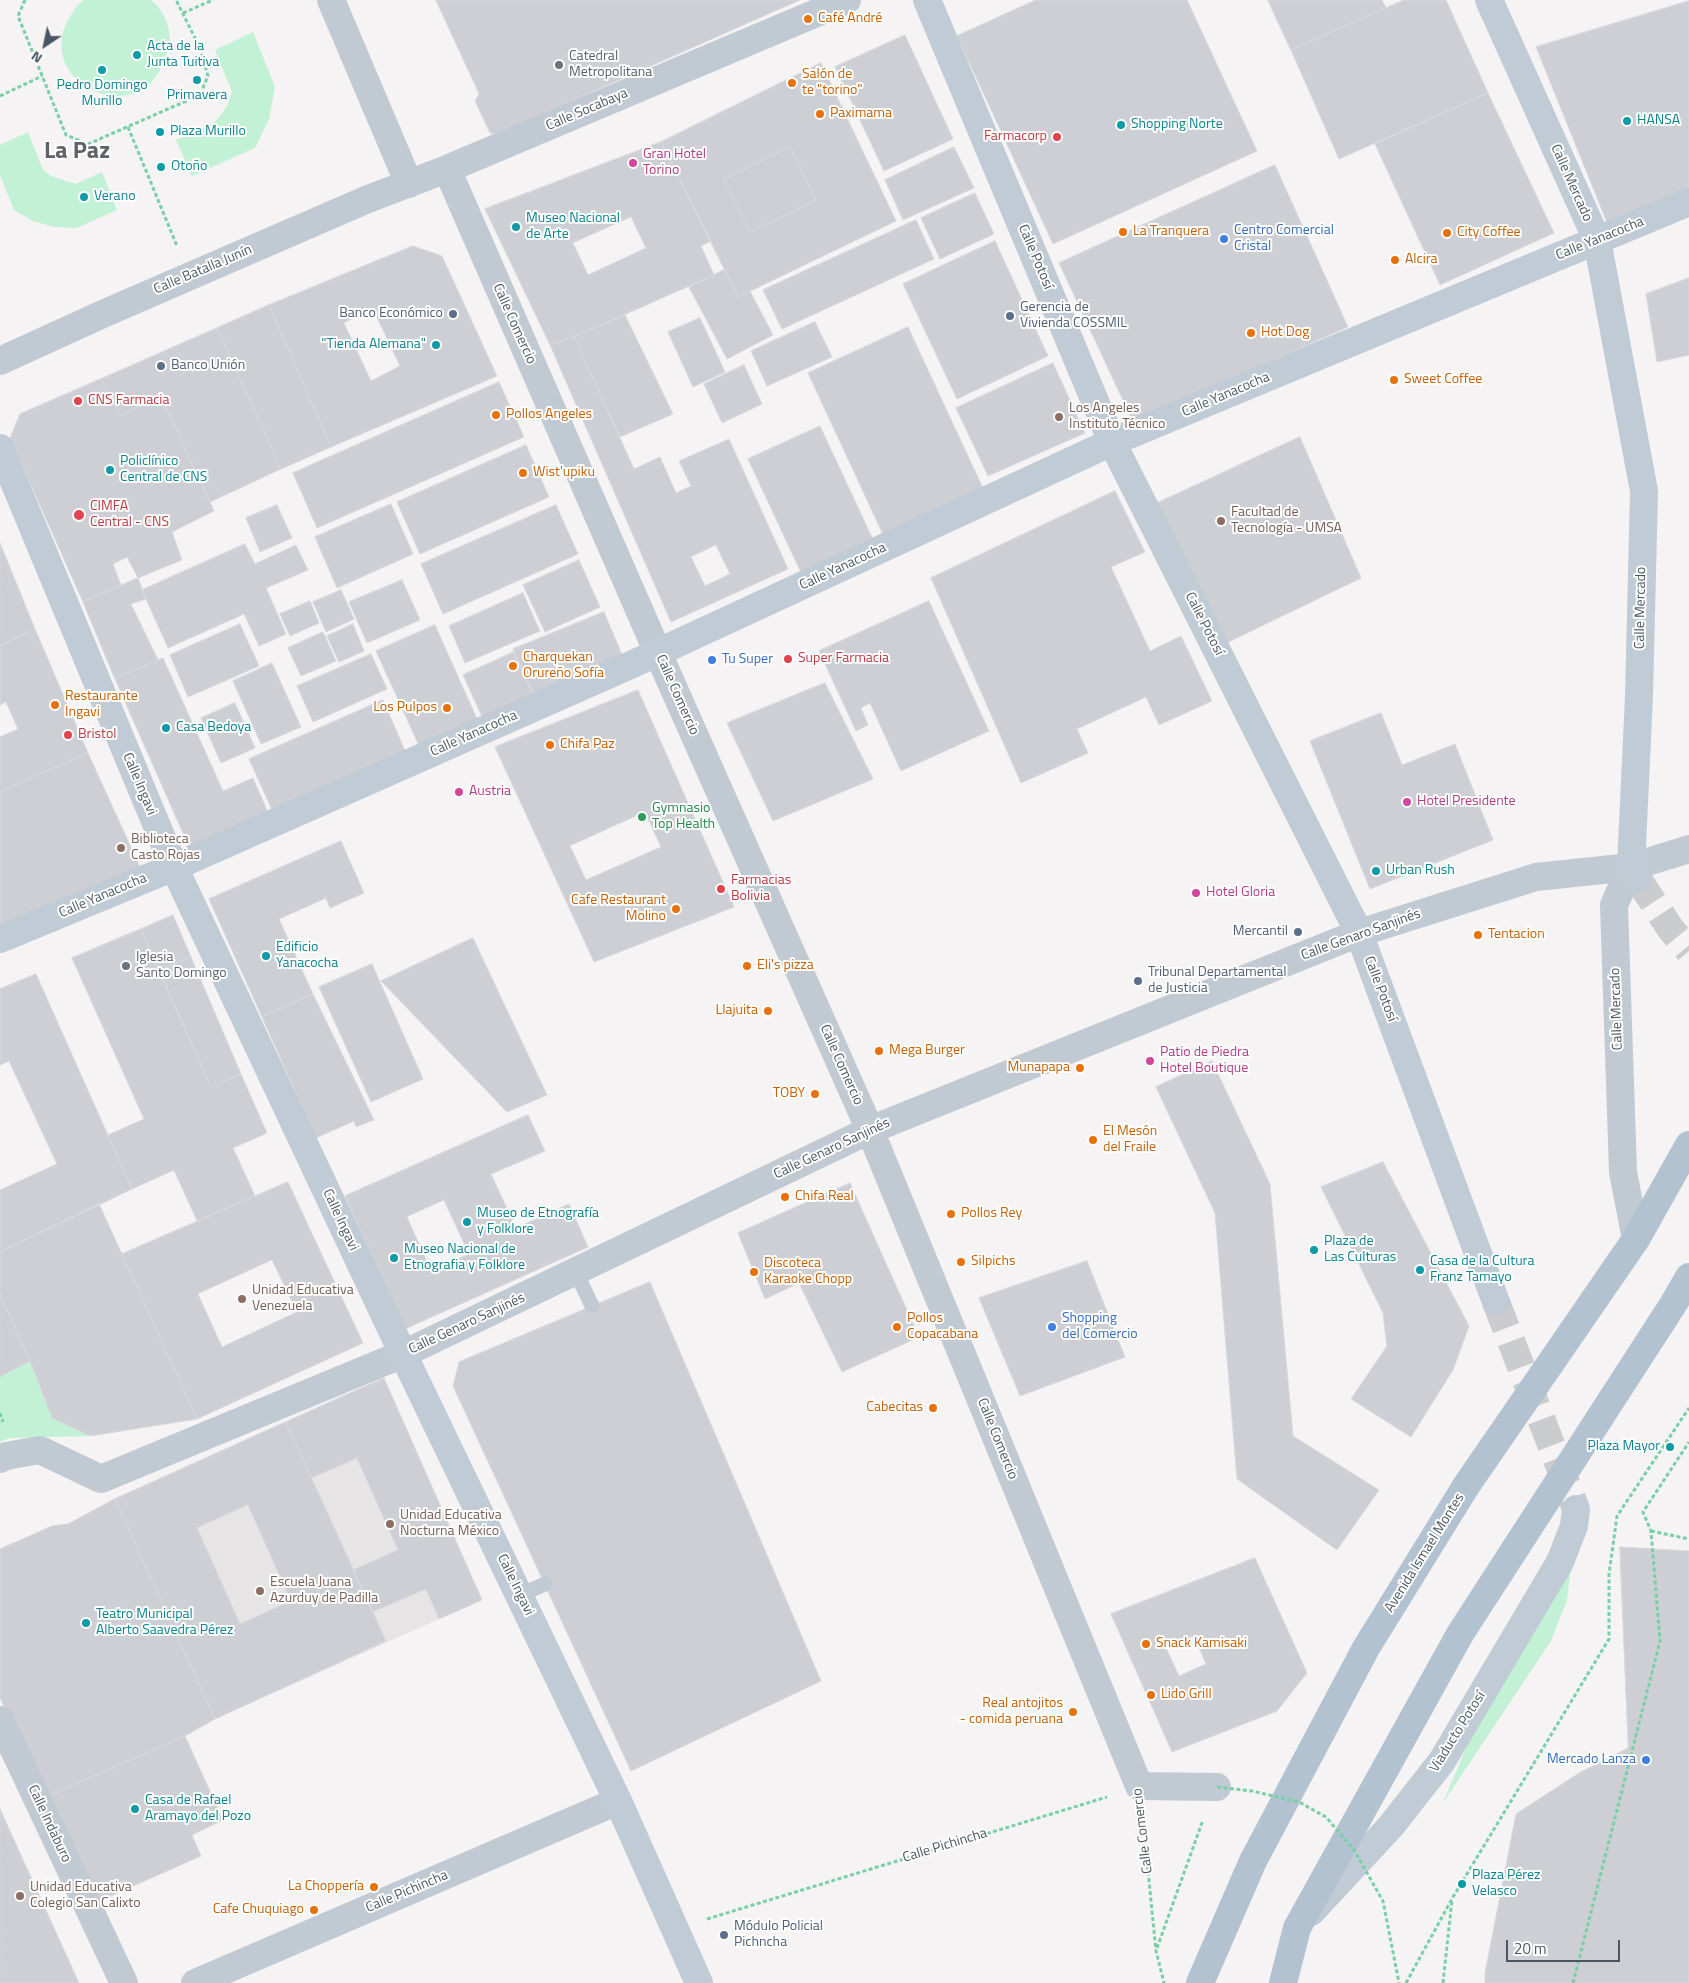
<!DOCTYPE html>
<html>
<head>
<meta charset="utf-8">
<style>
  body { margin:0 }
  #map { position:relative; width:1689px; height:1983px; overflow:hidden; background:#f5f3f3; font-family:"Titillium Web",sans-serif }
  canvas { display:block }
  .north { position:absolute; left:20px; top:20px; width:50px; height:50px; -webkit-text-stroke:4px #fff; paint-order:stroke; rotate:214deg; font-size:14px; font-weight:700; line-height:20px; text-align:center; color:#4a5661 }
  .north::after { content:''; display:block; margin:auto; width:18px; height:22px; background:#4a5661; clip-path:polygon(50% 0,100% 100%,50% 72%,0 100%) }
  .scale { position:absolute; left:1506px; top:1940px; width:114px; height:22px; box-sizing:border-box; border:2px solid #4a5661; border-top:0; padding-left:6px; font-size:15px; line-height:18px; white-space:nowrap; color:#4a5661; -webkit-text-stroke:4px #fff; paint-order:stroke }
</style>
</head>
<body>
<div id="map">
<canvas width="1689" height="1983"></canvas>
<div class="north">N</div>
<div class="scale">20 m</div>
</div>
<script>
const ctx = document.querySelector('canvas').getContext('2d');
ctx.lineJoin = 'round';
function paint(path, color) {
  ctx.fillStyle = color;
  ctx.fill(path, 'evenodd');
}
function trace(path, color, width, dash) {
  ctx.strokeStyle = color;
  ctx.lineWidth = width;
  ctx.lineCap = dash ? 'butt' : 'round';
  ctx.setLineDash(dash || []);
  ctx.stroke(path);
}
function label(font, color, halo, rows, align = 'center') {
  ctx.font = font + ' "Titillium Web",sans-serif';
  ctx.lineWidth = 4;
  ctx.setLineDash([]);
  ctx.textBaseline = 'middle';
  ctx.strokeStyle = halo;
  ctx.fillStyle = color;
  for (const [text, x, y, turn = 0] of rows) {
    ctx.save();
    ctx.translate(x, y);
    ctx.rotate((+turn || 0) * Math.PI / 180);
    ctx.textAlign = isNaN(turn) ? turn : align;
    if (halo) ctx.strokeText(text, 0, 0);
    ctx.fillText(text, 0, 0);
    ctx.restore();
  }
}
paint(new Path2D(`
  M384 1378 482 1600 215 1719 115 1499Z`), '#e6e4e5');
paint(new Path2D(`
  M83 0H151C163 9 172 29 169 44 151 148 8 76 83 0Z
  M253 32 275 87 269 119 255 148 192 176 176 140C206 127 222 126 232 92L215 50Z
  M28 132 43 170 53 177 76 184 102 172 117 210 76 228 54 227 33 221 14 210 0 175V145Z
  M30 1361 52 1418 90 1436 9 1438 0 1442V1377Z
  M1573 1549 1567 1600 1551 1641 1443 1803 1497 1673Z`), '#c3f1d5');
const building = new Path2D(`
  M436 0H800L497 134 490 133 475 101 479 94Z
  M1036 0H1187L1257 151 1053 244 957 36Z
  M1268 0H1382L1386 8 1291 50Z
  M1404 0H1446L1488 93 1339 159 1291 50Z
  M1689 1V194L1608 225 1536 47Z
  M905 35 953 139 884 171 835 67Z
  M821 63 896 221 738 297 661 142ZM790 147 816 200 750 232 724 180Z
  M1488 93 1554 233 1440 285 1375 144Z
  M661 142 711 241 701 246 714 275 574 337 550 345 485 209ZM631 217 646 248 588 275 573 243Z
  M790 147 816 200 750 232 724 180Z
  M954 147 974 188 903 220 885 180Z
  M1275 165 1348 327 1133 422 1059 263Z
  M975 193 994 234 940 259 921 218Z
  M916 220 934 259 782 329 763 290Z
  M995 241 1048 356 957 399 903 284Z
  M413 246 442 256 497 376 331 447 269 305ZM373 309 400 366 371 381 344 323Z
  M724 270 738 297 750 291 773 335 727 359 689 287Z
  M1689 278V355L1657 362 1646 294Z
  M269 305 331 447 281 469 217 328Z
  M625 315 673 414 620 437 574 337Z
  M700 318 725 372 693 387 668 332Z
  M815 322 832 357 767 386 751 351Z
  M908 327 987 497 887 543 808 373Z
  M217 328 281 469 210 502 161 397 120 415 101 379Z
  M574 337 634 469 660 457 676 493 691 486 679 461 729 439 788 569 671 622 550 345ZM716 545 730 574 705 586 691 557Z
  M1053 363 1085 433 988 476 956 408Z
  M744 365 762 404 722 423 704 384Z
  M101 379 120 415 161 397 214 511 172 532 182 560 138 578 127 557 113 564 121 585 83 602 10 438 20 414Z
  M499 382 524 437 317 528 293 473Z
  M820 426 876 546 804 579 748 459Z
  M1300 437 1361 578 1218 647 1155 504Z
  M526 445 549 497 420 554 397 502Z
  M1115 491 1145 552 1111 567 1150 651 1181 636 1212 701 1159 725 1146 697 1077 729 1088 753 1021 783 931 578Z
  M391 504 413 554 337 588 315 537Z
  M277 505 292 538 260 552 246 518Z
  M556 505 578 554 443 614 421 564Z
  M0 543 35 629 0 646Z
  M245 544 255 564 296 545 308 570 266 588 286 634 259 646 244 614 168 648 142 590Z
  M579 560 600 607 545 632 523 585Z
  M138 578 146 599 131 604 158 660 115 679 83 602Z
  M402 580 420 620 367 643 349 602Z
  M341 590 354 619 326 632 313 602Z
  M523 593 540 631 465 663 449 626Z
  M310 601 319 623 290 636 280 614Z
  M929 601 989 731 901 771 870 703 861 708 868 725 856 731 819 651Z
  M604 612 623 657 535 697 513 649Z
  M240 624 259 666 188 697 170 655Z
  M353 624 364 651 339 662 327 636Z
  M435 625 478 721 420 748 376 651Z
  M35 629 88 753 0 792V737L18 729 6 702 0 705V646Z
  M323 632 336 661 301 676 288 648Z
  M514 652 536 701 485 723 463 675Z
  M371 654 387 689 313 722 297 686Z
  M163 658 223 791 253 778 269 815 190 849 115 679Z
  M272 663 301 727 261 744 233 681Z
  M825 683 873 779 773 821 727 723Z
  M638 690 734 907 594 962 495 747ZM645 812 661 847 586 880 570 846Z
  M383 700 406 753 273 812 249 759Z
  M235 703 255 748 221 763 201 718Z
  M1381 713 1402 765 1455 744 1493 840 1370 889 1310 741Z
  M88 753 145 878 0 931V792Z
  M341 841 364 893 330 908 326 898 279 919 313 994 262 1017 209 899Z
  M173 915 191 957 159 971 141 929Z
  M141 929 211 1087 241 1074 267 1133 233 1148 255 1196 197 1221 174 1170 132 1189 108 1135 144 1119 72 958Z
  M473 938 547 1095 507 1112 381 981Z
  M191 957 241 1074 211 1087 159 971Z
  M372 964 423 1079 371 1102 319 987Z
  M36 974 132 1189 0 1252V1190L57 1164 9 1061 0 1065V989Z
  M313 994 374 1120 356 1127 354 1121 316 1138 262 1017Z
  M1212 1061 1270 1184 1293 1436 1379 1490 1337 1550 1237 1479 1215 1213 1156 1087Z
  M528 1115 545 1151 491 1174 516 1228 569 1204 588 1247 405 1329 345 1196ZM444 1200 469 1254 431 1271 407 1217Z
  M1383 1162 1469 1326 1453 1370 1411 1437 1351 1399 1387 1346 1385 1331 1383 1313 1321 1187Z
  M288 1182 363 1343 197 1419 122 1254ZM272 1260 297 1312 222 1347 198 1294Z
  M850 1183 919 1337 842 1372 799 1283 765 1299 738 1233Z
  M99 1204 122 1254 197 1419 90 1436 52 1418 30 1361 0 1294V1252Z
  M1087 1261 1125 1357 1020 1396 979 1298Z
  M650 1282 821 1681 631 1771 453 1386 459 1362Z
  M0 1294 30 1361 0 1377Z
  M384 1378 482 1600 439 1619 426 1589 372 1612 353 1570 398 1550 357 1458 311 1478 286 1422Z
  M286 1422 386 1641 215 1719 115 1499ZM248 1505 291 1601 240 1624 197 1528Z
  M115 1499 215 1719 185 1736 47 1797 0 1698V1549L52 1526 68 1524Z
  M1620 1547 1689 1551V1983H1485V1973L1516 1814 1579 1773 1628 1748Z
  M1255 1558 1307 1673 1277 1711 1172 1752 1111 1614ZM1194 1636 1206 1664 1179 1676 1166 1648Z
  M185 1736 223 1820 192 1835 201 1856 95 1903 47 1797Z
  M0 1809 79 1983H0Z`);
paint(building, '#cdcfd5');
trace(building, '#d7d9de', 1);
trace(new Path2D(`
  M1638 879 1670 928 1689 951
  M1496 1302 1576 1509`), '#caccce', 28, [28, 14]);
trace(new Path2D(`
  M25 0 18 16 66 135 88 144 200 95 208 76 199 46 176 0
  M183 13 213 0
  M0 96 42 76
  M128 127 177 246
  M0 1413 3 1422
  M1651 1531 1689 1539
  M1143 1820 1156 1951 1164 1983
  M707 1919 1107 1797
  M1157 1948 1203 1820
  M1406 1983 1453 1897 1609 1639V1574L1617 1516 1689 1408
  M1443 1983 1452 1900
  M1573 1983 1660 1641 1651 1531 1643 1512 1689 1442`), '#7ad0a6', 3, [4, 2.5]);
trace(new Path2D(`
  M576 1272 592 1306
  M520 1595 545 1584`), '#c1cad2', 15);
trace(new Path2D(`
  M331 0 409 184
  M447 169 658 653 870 1130 1139 1786 1217 1787
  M0 361 105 313 368 199 447 169 847 0
  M1631 867 1614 905 1623 1172 1636 1239
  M0 1459 6 1456 40 1450 101 1479 403 1354 870 1130 1359 933 1536 877 1631 867 1689 849
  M0 1720 124 1983
  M195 1983 618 1801`), '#c1cad2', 28);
trace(new Path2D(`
  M927 0 1112 442 1359 933 1496 1302
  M1489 0 1597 240 1644 491 1639 696 1631 867 1638 879
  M0 448 174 867 403 1354 618 1801 699 1983
  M0 939 174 867 635 663 1112 442 1689 202
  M1311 1912 1391 1826 1442 1761 1560 1562 1574 1526 1576 1509`), '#c1cbd6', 28);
trace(new Path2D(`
  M1200 1983 1253 1861 1366 1648 1466 1486 1636 1239 1689 1145
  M1283 1983 1297 1928 1460 1634 1674 1303 1689 1277`), '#b3c2d1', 28);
trace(new Path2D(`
  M1217 1787 1252 1791 1299 1802 1326 1817 1354 1850 1383 1901 1399 1983`), '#7ad0a6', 3, [4, 2.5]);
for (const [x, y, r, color] of [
  [808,19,5,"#e8710a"],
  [137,55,5,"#0f9aa8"],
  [559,65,5,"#6b7280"],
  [102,70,5,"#0f9aa8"],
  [197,80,5,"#0f9aa8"],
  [792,83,5,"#e8710a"],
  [820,114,5,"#e8710a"],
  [1627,121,5,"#0f9aa8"],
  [1121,125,5,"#0f9aa8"],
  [160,132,5,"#0f9aa8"],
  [1057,137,5,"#e0444e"],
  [633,163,5,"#d1479c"],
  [161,167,5,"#0f9aa8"],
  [84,197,5,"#0f9aa8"],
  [516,227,5,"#0f9aa8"],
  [1123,232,5,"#e8710a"],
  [1447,233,5,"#e8710a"],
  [1224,239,5,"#3f7fe0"],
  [1395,260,5,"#e8710a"],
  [453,314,5,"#5c6f8a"],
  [1010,316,5,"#5c6f8a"],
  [1251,333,5,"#e8710a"],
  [436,345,5,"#0f9aa8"],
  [161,366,5,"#5c6f8a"],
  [1394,380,5,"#e8710a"],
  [78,401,5,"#e0444e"],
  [496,415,5,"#e8710a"],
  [1059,417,5,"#8d6e63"],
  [110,470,5,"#0f9aa8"],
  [523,473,5,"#e8710a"],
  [79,515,6,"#e0444e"],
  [1221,521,5,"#8d6e63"],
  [788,659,5,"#e0444e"],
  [712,660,5,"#3f7fe0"],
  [513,666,5,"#e8710a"],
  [55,705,5,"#e8710a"],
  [447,708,5,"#e8710a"],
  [166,728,5,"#0f9aa8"],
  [68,735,5,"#e0444e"],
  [550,745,5,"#e8710a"],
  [459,792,5,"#d1479c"],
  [1407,802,5,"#d1479c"],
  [642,817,5,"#2e9e5b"],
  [121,848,5,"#8d6e63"],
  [1376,871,5,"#0f9aa8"],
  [721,889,5,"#e0444e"],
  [1196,893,5,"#d1479c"],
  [676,909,5,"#e8710a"],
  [1298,932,5,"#5c6f8a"],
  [1478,935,5,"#e8710a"],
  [266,956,5,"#0f9aa8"],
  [126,966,5,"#6b7280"],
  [747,966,5,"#e8710a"],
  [1138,981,5,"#5c6f8a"],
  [768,1011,5,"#e8710a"],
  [879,1051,5,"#e8710a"],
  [1150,1061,5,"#d1479c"],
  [1080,1068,5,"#e8710a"],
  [815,1094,5,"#e8710a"],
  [1093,1140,5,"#e8710a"],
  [785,1197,5,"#e8710a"],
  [951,1214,5,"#e8710a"],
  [467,1222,5,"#0f9aa8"],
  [1314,1250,5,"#0f9aa8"],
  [394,1258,5,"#0f9aa8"],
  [961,1262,5,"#e8710a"],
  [1420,1270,5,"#0f9aa8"],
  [754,1272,5,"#e8710a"],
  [242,1299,5,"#8d6e63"],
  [897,1327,5,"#e8710a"],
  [1052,1327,5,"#3f7fe0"],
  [933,1408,5,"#e8710a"],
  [1670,1447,5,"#0f9aa8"],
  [390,1524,5,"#8d6e63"],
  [260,1591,5,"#8d6e63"],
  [86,1623,5,"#0f9aa8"],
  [1146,1644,5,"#e8710a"],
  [1151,1695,5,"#e8710a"],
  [1073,1712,5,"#e8710a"],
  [1646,1760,5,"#3f7fe0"],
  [135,1809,5,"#0f9aa8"],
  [1462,1884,5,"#0f9aa8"],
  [374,1887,5,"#e8710a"],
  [20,1896,5,"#8d6e63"],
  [314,1910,5,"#e8710a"],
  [724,1935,5,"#5c6f8a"]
]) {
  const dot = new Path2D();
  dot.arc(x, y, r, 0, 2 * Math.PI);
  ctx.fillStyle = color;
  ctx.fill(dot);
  trace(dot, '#fff', 2);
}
label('14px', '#c56008', '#fff', [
  ["Café André",818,19],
  ["Salón de",802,75],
  ["te \"torino\"",802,91],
  ["Paximama",830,114],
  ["La Tranquera",1133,232],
  ["City Coffee",1457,233],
  ["Alcira",1405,260],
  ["Hot Dog",1261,333],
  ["Sweet Coffee",1404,380],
  ["Pollos Angeles",506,415],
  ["Wist'upiku",533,473],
  ["Charquekan",523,658],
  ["Orureño Sofía",523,674],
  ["Restaurante",65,697],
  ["Ingavi",65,713],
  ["Los Pulpos",437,708,"right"],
  ["Chifa Paz",560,745],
  ["Cafe Restaurant",666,901,"right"],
  ["Molino",666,917,"right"],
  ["Tentacion",1488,935],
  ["Eli's pizza",757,966],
  ["Llajuita",758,1011,"right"],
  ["Mega Burger",889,1051],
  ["Munapapa",1070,1068,"right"],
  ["TOBY",805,1094,"right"],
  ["El Mesón",1103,1132],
  ["del Fraile",1103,1148],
  ["Chifa Real",795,1197],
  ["Pollos Rey",961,1214],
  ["Silpichs",971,1262],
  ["Discoteca",764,1264],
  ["Karaoke Chopp",764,1280],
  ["Pollos",907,1319],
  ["Copacabana",907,1335],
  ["Cabecitas",923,1408,"right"],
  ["Snack Kamisaki",1156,1644],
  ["Lido Grill",1161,1695],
  ["Real antojitos",1063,1704,"right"],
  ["- comida peruana",1063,1720,"right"],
  ["La Choppería",364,1887,"right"],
  ["Cafe Chuquiago",304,1910,"right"]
], 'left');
label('14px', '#0d838f', '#fff', [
  ["Acta de la",147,47],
  ["Junta Tuitiva",147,63],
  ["Pedro Domingo",102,86,"center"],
  ["Murillo",102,102,"center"],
  ["Primavera",197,96,"center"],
  ["HANSA",1637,121],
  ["Shopping Norte",1131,125],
  ["Plaza Murillo",170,132],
  ["Otoño",171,167],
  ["Verano",94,197],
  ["Museo Nacional",526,219],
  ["de Arte",526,235],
  ["\"Tienda Alemana\"",426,345,"right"],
  ["Policlínico",120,462],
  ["Central de CNS",120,478],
  ["Casa Bedoya",176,728],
  ["Urban Rush",1386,871],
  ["Edificio",276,948],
  ["Yanacocha",276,964],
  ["Museo de Etnografía",477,1214],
  ["y Folklore",477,1230],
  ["Plaza de",1324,1242],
  ["Las Culturas",1324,1258],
  ["Museo Nacional de",404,1250],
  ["Etnografia y Folklore",404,1266],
  ["Casa de la Cultura",1430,1262],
  ["Franz Tamayo",1430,1278],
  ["Plaza Mayor",1660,1447,"right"],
  ["Teatro Municipal",96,1615],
  ["Alberto Saavedra Pérez",96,1631],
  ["Casa de Rafael",145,1801],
  ["Aramayo del Pozo",145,1817],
  ["Plaza Pérez",1472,1876],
  ["Velasco",1472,1892]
], 'left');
label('14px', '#5b616d', '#fff', [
  ["Catedral",569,57],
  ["Metropolitana",569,73],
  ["Iglesia",136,958],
  ["Santo Domingo",136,974]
], 'left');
label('14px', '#4a5661', '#fff', [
  ["Calle Socabaya",587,110,-23],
  ["Calle Mercado",1571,183,66],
  ["Calle Yanacocha",1600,239,-22],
  ["Calle Potosí",1035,257,67],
  ["Calle Batalla Junín",203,270,-23],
  ["Calle Comercio",514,324,66],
  ["Calle Yanacocha",1226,395,-23],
  ["Calle Yanacocha",843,567,-25],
  ["Calle Mercado",1641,608,-89],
  ["Calle Potosí",1204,624,63],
  ["Calle Comercio",677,695,66],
  ["Calle Yanacocha",474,734,-24],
  ["Calle Ingavi",139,784,67],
  ["Calle Yanacocha",103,896,-23],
  ["Calle Genaro Sanjinés",1361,935,-20],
  ["Calle Potosí",1380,989,69],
  ["Calle Mercado",1617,1009,-92],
  ["Calle Comercio",841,1065,66],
  ["Calle Genaro Sanjinés",832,1149,-25],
  ["Calle Ingavi",340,1220,65],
  ["Calle Genaro Sanjinés",467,1324,-25],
  ["Calle Comercio",997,1439,68],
  ["Avenida Ismael Montes",1425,1553,-58],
  ["Calle Ingavi",515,1585,64],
  ["Viaducto Potosí",1458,1732,-58],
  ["Calle Indaburo",49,1824,65],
  ["Calle Comercio",1143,1831,-97],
  ["Calle Pichincha",945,1846,-17],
  ["Calle Pichincha",407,1892,-23]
]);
label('14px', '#be3a42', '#fff', [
  ["Farmacorp",1047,137,"right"],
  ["CNS Farmacia",88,401],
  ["CIMFA",90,507],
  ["Central - CNS",90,523],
  ["Super Farmacia",798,659],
  ["Bristol",78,735],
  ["Farmacias",731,881],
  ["Bolivia",731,897]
], 'left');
label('14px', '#b23c85', '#fff', [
  ["Gran Hotel",643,155],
  ["Torino",643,171],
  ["Austria",469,792],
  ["Hotel Presidente",1417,802],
  ["Hotel Gloria",1206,893],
  ["Patio de Piedra",1160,1053],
  ["Hotel Boutique",1160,1069]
], 'left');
label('14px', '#366cbe', '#fff', [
  ["Centro Comercial",1234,231],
  ["Cristal",1234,247],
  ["Tu Super",722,660],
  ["Shopping",1062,1319],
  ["del Comercio",1062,1335],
  ["Mercado Lanza",1636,1760,"right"]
], 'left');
label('14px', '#4e5e75', '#fff', [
  ["Gerencia de",1020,308],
  ["Vivienda COSSMIL",1020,324],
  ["Banco Económico",443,314,"right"],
  ["Banco Unión",171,366],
  ["Mercantil",1288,932,"right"],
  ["Tribunal Departamental",1148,973],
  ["de Justicia",1148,989],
  ["Módulo Policial",734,1927],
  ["Pichncha",734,1943]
], 'left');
label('14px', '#785e54', '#fff', [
  ["Los Angeles",1069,409],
  ["Instituto Técnico",1069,425],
  ["Facultad de",1231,513],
  ["Tecnología - UMSA",1231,529],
  ["Biblioteca",131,840],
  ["Casto Rojas",131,856],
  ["Unidad Educativa",252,1291],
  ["Venezuela",252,1307],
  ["Unidad Educativa",400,1516],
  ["Nocturna México",400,1532],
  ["Escuela Juana",270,1583],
  ["Azurduy de Padilla",270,1599],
  ["Unidad Educativa",30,1888],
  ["Colegio San Calixto",30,1904]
], 'left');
label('14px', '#27864d', '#fff', [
  ["Gymnasio",652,809],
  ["Top Health",652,825]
], 'left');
label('bold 24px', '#5f6368', '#fff', [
  ["La Paz",77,152]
]);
</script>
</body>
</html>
